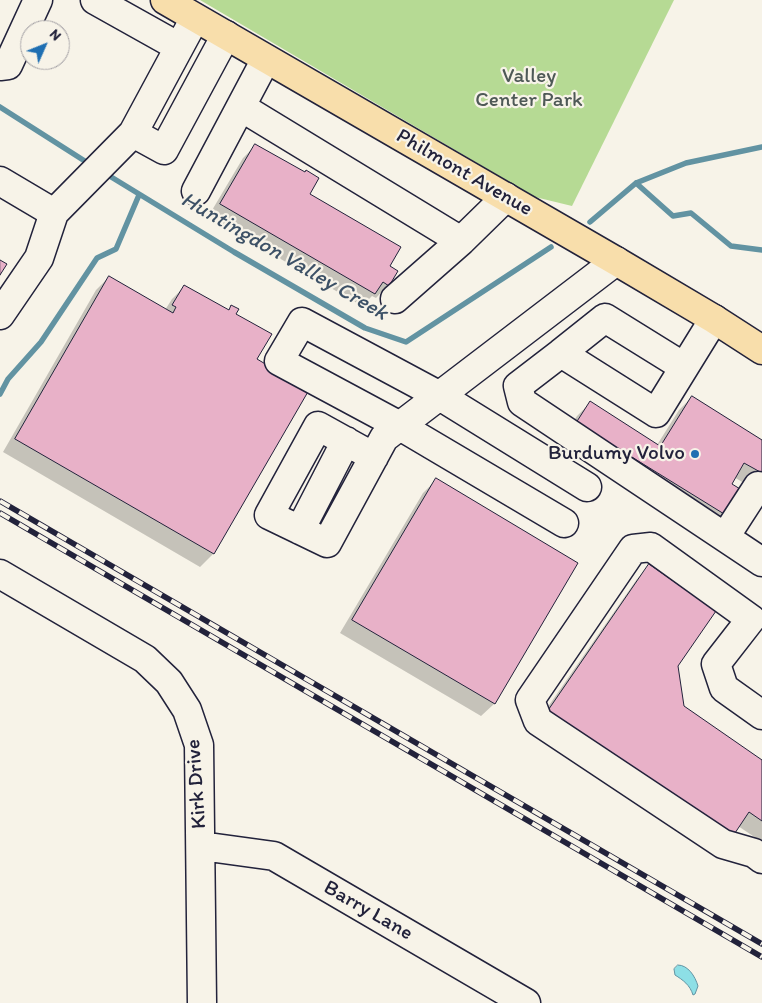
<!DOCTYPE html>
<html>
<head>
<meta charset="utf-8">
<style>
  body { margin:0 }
  #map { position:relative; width:762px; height:1003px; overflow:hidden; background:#f7f3e8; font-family:Itim,sans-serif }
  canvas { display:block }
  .north { position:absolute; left:20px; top:20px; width:50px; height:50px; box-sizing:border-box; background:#f7f3e8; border:1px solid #a29fa3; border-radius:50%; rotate:46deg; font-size:14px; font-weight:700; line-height:20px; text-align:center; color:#22223b }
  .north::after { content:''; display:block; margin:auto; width:18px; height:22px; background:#1f6fb2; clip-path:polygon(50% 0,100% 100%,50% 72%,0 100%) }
</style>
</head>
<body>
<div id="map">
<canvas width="762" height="1003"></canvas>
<div class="north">N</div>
</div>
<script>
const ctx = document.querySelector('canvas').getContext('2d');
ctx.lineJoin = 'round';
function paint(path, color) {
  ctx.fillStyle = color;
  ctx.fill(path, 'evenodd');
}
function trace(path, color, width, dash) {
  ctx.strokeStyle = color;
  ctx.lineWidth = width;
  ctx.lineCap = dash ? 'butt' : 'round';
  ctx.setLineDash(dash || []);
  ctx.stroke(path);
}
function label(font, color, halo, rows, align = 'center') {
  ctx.font = font + ' Itim,sans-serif';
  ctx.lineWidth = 4.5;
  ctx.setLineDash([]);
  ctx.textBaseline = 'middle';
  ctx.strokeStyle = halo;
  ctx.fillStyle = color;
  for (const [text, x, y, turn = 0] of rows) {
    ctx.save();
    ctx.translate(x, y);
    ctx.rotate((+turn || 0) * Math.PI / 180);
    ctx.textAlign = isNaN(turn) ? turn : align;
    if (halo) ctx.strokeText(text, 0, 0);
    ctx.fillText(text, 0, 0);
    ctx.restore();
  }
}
paint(new Path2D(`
  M200 0H674L572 206 535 197Z`), '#b6da94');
const water = new Path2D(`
  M678 965C688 965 695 976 698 986L695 994 693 995C690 985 683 980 675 975L674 969Z`);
paint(water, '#8ddfe6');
trace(water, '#6293a2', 1);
paint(new Path2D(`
  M256 145 308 195 388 266V285L376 298 372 296 362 306 208 217 243 158Z
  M109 277 165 310 172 299 185 286 227 311 232 307 256 360 307 390 213 554 200 567 3 452 96 290Z
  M692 397 762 442V494L734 477 730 484 743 492 716 529 562 439 577 416 590 403 657 445 679 410Z
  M436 480 577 564 494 704 481 716 340 633 423 493Z
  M649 566 677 666 682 706 762 762V842L738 826 536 724 637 579Z`), '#0003');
trace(new Path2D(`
  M0 107 91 165
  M103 172 234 252 365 328 406 342 551 247
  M636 183 673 216 691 213 731 246 762 250
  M590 222 636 183 686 163 762 147
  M0 394 8 379 41 342 97 258 116 249 139 195`), '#6293a2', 5.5);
const building = new Path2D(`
  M255 144 305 172 306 170 319 178 310 194 401 247 390 266 398 271 389 286 383 282 375 294 220 204Z
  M0 260 7 264 0 275Z
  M109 276 173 313 176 307 172 305 184 285 229 310 231 305 239 309 236 314 272 334 257 359 309 390 214 554 15 439Z
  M692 396 762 440V473L744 463 732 484 745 492 729 517 588 430 574 426 590 401 660 446Z
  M436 478 578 563 495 704 352 620Z
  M649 564 716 611 678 666 684 706 762 760V821L749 812 731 839 548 711Z`);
paint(building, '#e8b1c8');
trace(building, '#22223b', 1);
const minor = new Path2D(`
  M95 0 179 47
  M0 66 8 65 38 0
  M241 107 461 241 506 197
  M133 133 164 150 226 35
  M0 181 54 213 133 133 195 18
  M196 191 266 59
  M395 299 461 241
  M0 315 39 258 54 213
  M714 319 656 413 561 353 518 386 522 402 762 562
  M561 353 605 318 684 367
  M374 457 318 426 269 515 327 543 384 438 616 261
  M564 523 400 426 279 361 302 322 440 396 587 487
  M300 530 346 441
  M725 537 758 486 762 488
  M0 574 145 659 169 682 187 710 199 745 202 1003
  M762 715 724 688 716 664 751 619 651 547 633 549 530 700 538 721 723 844 754 853 762 859
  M201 846 274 856 526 1003`);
const major = new Path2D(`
  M165 0 616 261 714 319 762 350`);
trace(minor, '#22223b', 31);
trace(major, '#22223b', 31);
trace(minor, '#f7f3e8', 28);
trace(major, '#f8deab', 28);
const rail = new Path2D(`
  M0 501 762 944
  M0 513 762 957`);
trace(rail, '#22223b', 5.5);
trace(rail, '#f7f3e8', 4, [11]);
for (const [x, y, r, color] of [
  [695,454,5,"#1f6fb2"]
]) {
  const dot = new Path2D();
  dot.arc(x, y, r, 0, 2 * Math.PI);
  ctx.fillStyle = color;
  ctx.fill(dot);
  trace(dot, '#f7f3e8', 2);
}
label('21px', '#4e5956', '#f7f3e8', [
  ["Valley",529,77],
  ["Center Park",529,101]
]);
label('21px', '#22223b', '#f7f3e8', [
  ["Philmont Avenue",464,173,30],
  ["Kirk Drive",197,784,-94],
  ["Barry Lane",368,911,30]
]);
label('21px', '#22223b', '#f7f3e8', [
  ["Burdumy Volvo",685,454]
], 'right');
label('italic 22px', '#3d5166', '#f7f3e8', [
  ["Huntingdon Valley Creek",284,257,30]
]);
</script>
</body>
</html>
